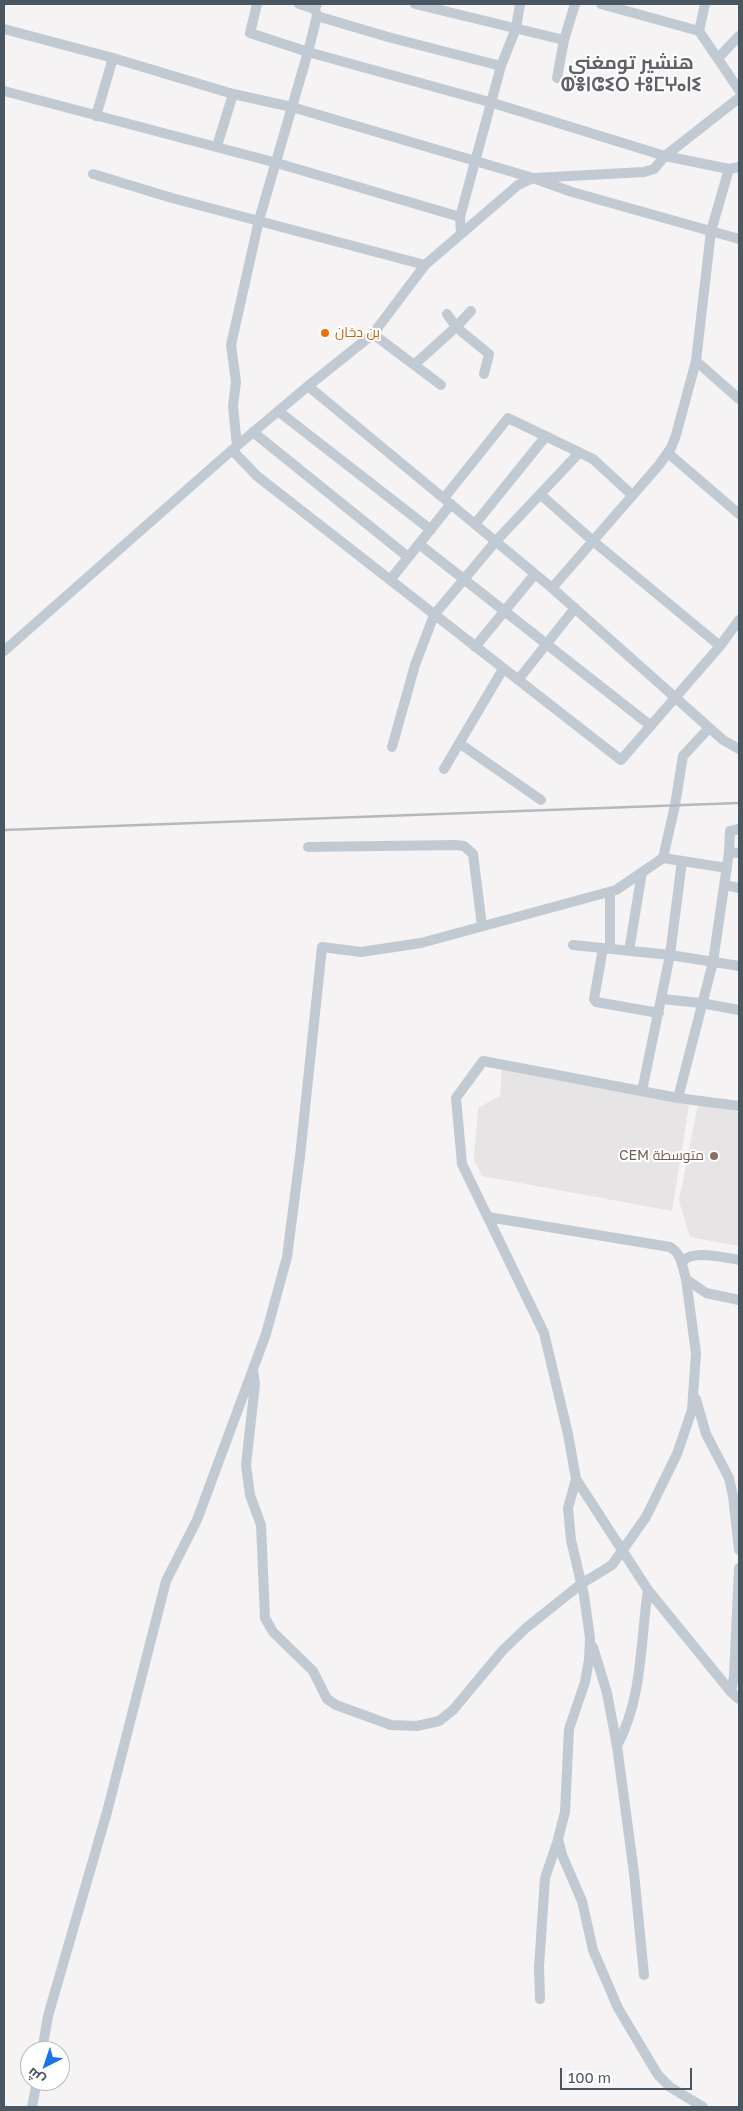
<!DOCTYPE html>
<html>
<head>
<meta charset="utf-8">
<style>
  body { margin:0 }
  #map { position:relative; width:743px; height:2111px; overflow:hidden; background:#f5f3f3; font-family:"Golos Text",Cairo,sans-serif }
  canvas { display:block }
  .frame { position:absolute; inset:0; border:5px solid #4a5661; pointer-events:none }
  .north { position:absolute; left:20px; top:2041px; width:50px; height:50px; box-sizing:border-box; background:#fff; border:1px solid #b7bbc0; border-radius:50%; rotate:221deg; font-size:14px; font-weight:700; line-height:20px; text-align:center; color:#4a5661 }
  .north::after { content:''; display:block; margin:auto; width:18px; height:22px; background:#1a73e8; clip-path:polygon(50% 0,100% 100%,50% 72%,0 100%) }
  .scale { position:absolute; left:560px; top:2068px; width:132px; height:22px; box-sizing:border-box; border:2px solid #4a5661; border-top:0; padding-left:6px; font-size:15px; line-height:18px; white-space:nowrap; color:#4a5661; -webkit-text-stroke:4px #fff; paint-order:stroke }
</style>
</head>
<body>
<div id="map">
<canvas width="743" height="2111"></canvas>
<div class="frame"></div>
<div class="north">ش</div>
<div class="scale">100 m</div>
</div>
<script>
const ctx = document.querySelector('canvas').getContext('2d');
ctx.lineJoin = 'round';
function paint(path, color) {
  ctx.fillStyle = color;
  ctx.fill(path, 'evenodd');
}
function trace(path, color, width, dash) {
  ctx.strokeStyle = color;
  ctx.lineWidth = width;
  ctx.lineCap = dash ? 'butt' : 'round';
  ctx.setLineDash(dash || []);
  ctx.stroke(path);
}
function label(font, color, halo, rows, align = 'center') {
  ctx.font = font + ' "Golos Text",Cairo,"Noto Sans Tifinagh",sans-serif';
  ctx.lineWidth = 4;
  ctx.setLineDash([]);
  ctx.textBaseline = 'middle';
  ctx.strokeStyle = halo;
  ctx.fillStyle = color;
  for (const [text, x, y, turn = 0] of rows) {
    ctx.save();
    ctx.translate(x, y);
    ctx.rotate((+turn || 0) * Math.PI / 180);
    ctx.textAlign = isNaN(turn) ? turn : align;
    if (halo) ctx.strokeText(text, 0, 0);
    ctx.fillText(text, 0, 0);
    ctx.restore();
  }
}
paint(new Path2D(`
  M502 1065 689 1105 672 1211 482 1176 474 1160 478 1108 500 1096Z
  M698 1104 739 1112V1246L690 1237 679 1201Z`), '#e6e4e5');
trace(new Path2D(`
  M257 4 250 33 308 52 493 103 665 156 729 169 739 167
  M299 4 315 9
  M415 4 564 40
  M601 4 699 31 739 90
  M317 16 388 37 501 66
  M4 29 113 58 233 94 292 107 533 178 572 192 739 239
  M699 31 705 4
  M719 57 739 36
  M557 78 564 40 575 4
  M4 91 277 163 460 217
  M96 116 113 58
  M217 146 233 94
  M93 174 172 198 425 265
  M461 234 460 217 501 66 516 28 520 4
  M447 314 456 327 489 354 484 374
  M373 334 441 385
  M696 361 739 399
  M414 365 456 327 471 311
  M308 386 552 588 723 740 739 749
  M278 411 431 530
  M253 432 408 557
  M237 446 233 406 236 382 231 345 259 220 308 52 317 16 315 9 317 4
  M232 450 257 476 621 760 720 646 739 620
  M668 453 739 514
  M540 494 593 541 720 646
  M444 498 508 418 593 459 632 495
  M475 524 546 436
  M419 544 651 726
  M390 580 451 504
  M552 588 659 465 671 448 676 435 696 361 711 231 729 169
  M475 647 535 574
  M4 651 232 450 308 386 373 334 425 265 518 185 533 178 644 172 654 169 665 156 739 98
  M518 680 575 608
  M459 743 541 800
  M392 747 415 665 434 615 496 541 579 453
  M444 769 503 669
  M308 847 455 845 464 846 473 854 482 926
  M729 852 730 831 739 829
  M739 853 729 852 713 962 678 1098 739 1106
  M663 858 727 868
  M725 885 739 888
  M610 892V949
  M573 945 670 955 739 966
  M603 948 594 999 596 1002 659 1013
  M629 951 642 872
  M662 999 701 1003 739 1010
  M642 1091 670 955 682 861
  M678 1098 483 1061 456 1098 462 1164 544 1333 568 1434 576 1479 648 1590 731 1692 739 1699
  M488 1217 670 1247C682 1254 682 1266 686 1279L706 1293 739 1300
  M682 1263C689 1248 726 1258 739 1260
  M253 1371 255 1384 246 1465 250 1495 261 1525 265 1618 273 1632 313 1671 327 1699 336 1705 391 1725 417 1726 439 1721 453 1710 503 1650 526 1628 581 1584 612 1565 646 1517 677 1454 692 1410 696 1353 686 1279
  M696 1399 706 1434 729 1478 733 1496 739 1550
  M576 1479 568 1508 571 1540 584 1595 590 1638 589 1660 585 1682 569 1729 565 1812 558 1839 562 1855 582 1901 593 1950 618 2008 658 2075 670 2087 703 2107
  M593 1647 607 1693 617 1746 634 1873 644 1975
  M731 1692 734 1677 739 1568
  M617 1746C643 1697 640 1643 648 1590
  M540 1999 539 1967 545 1878 558 1840
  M42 2051 48 2016 107 1812 166 1581 197 1520 266 1334 287 1257 300 1156 322 947 361 952 421 943 616 890 663 858 675 805 683 756 709 728
  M32 2107 37 2081`), '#c1cad2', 10);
trace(new Path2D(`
  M4 830 739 803`), '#b5b8bd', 2.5);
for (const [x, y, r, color] of [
  [325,333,5,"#e8710a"],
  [714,1156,5,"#8d6e63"]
]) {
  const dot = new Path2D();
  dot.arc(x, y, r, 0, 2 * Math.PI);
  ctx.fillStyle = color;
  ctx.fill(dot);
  trace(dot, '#fff', 2);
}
label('14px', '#c56008', '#fff', [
  ["بن دخان",335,333]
], 'left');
label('14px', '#785e54', '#fff', [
  ["CEM متوسطة",704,1156]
], 'right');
label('bold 19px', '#5f6368', '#fff', [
  ["هنشير تومغني",631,63],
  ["ⵀⴻⵏⵛⵉⵔ ⵜⵓⵎⵖⴰⵏⵉ",631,85]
]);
</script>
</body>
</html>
